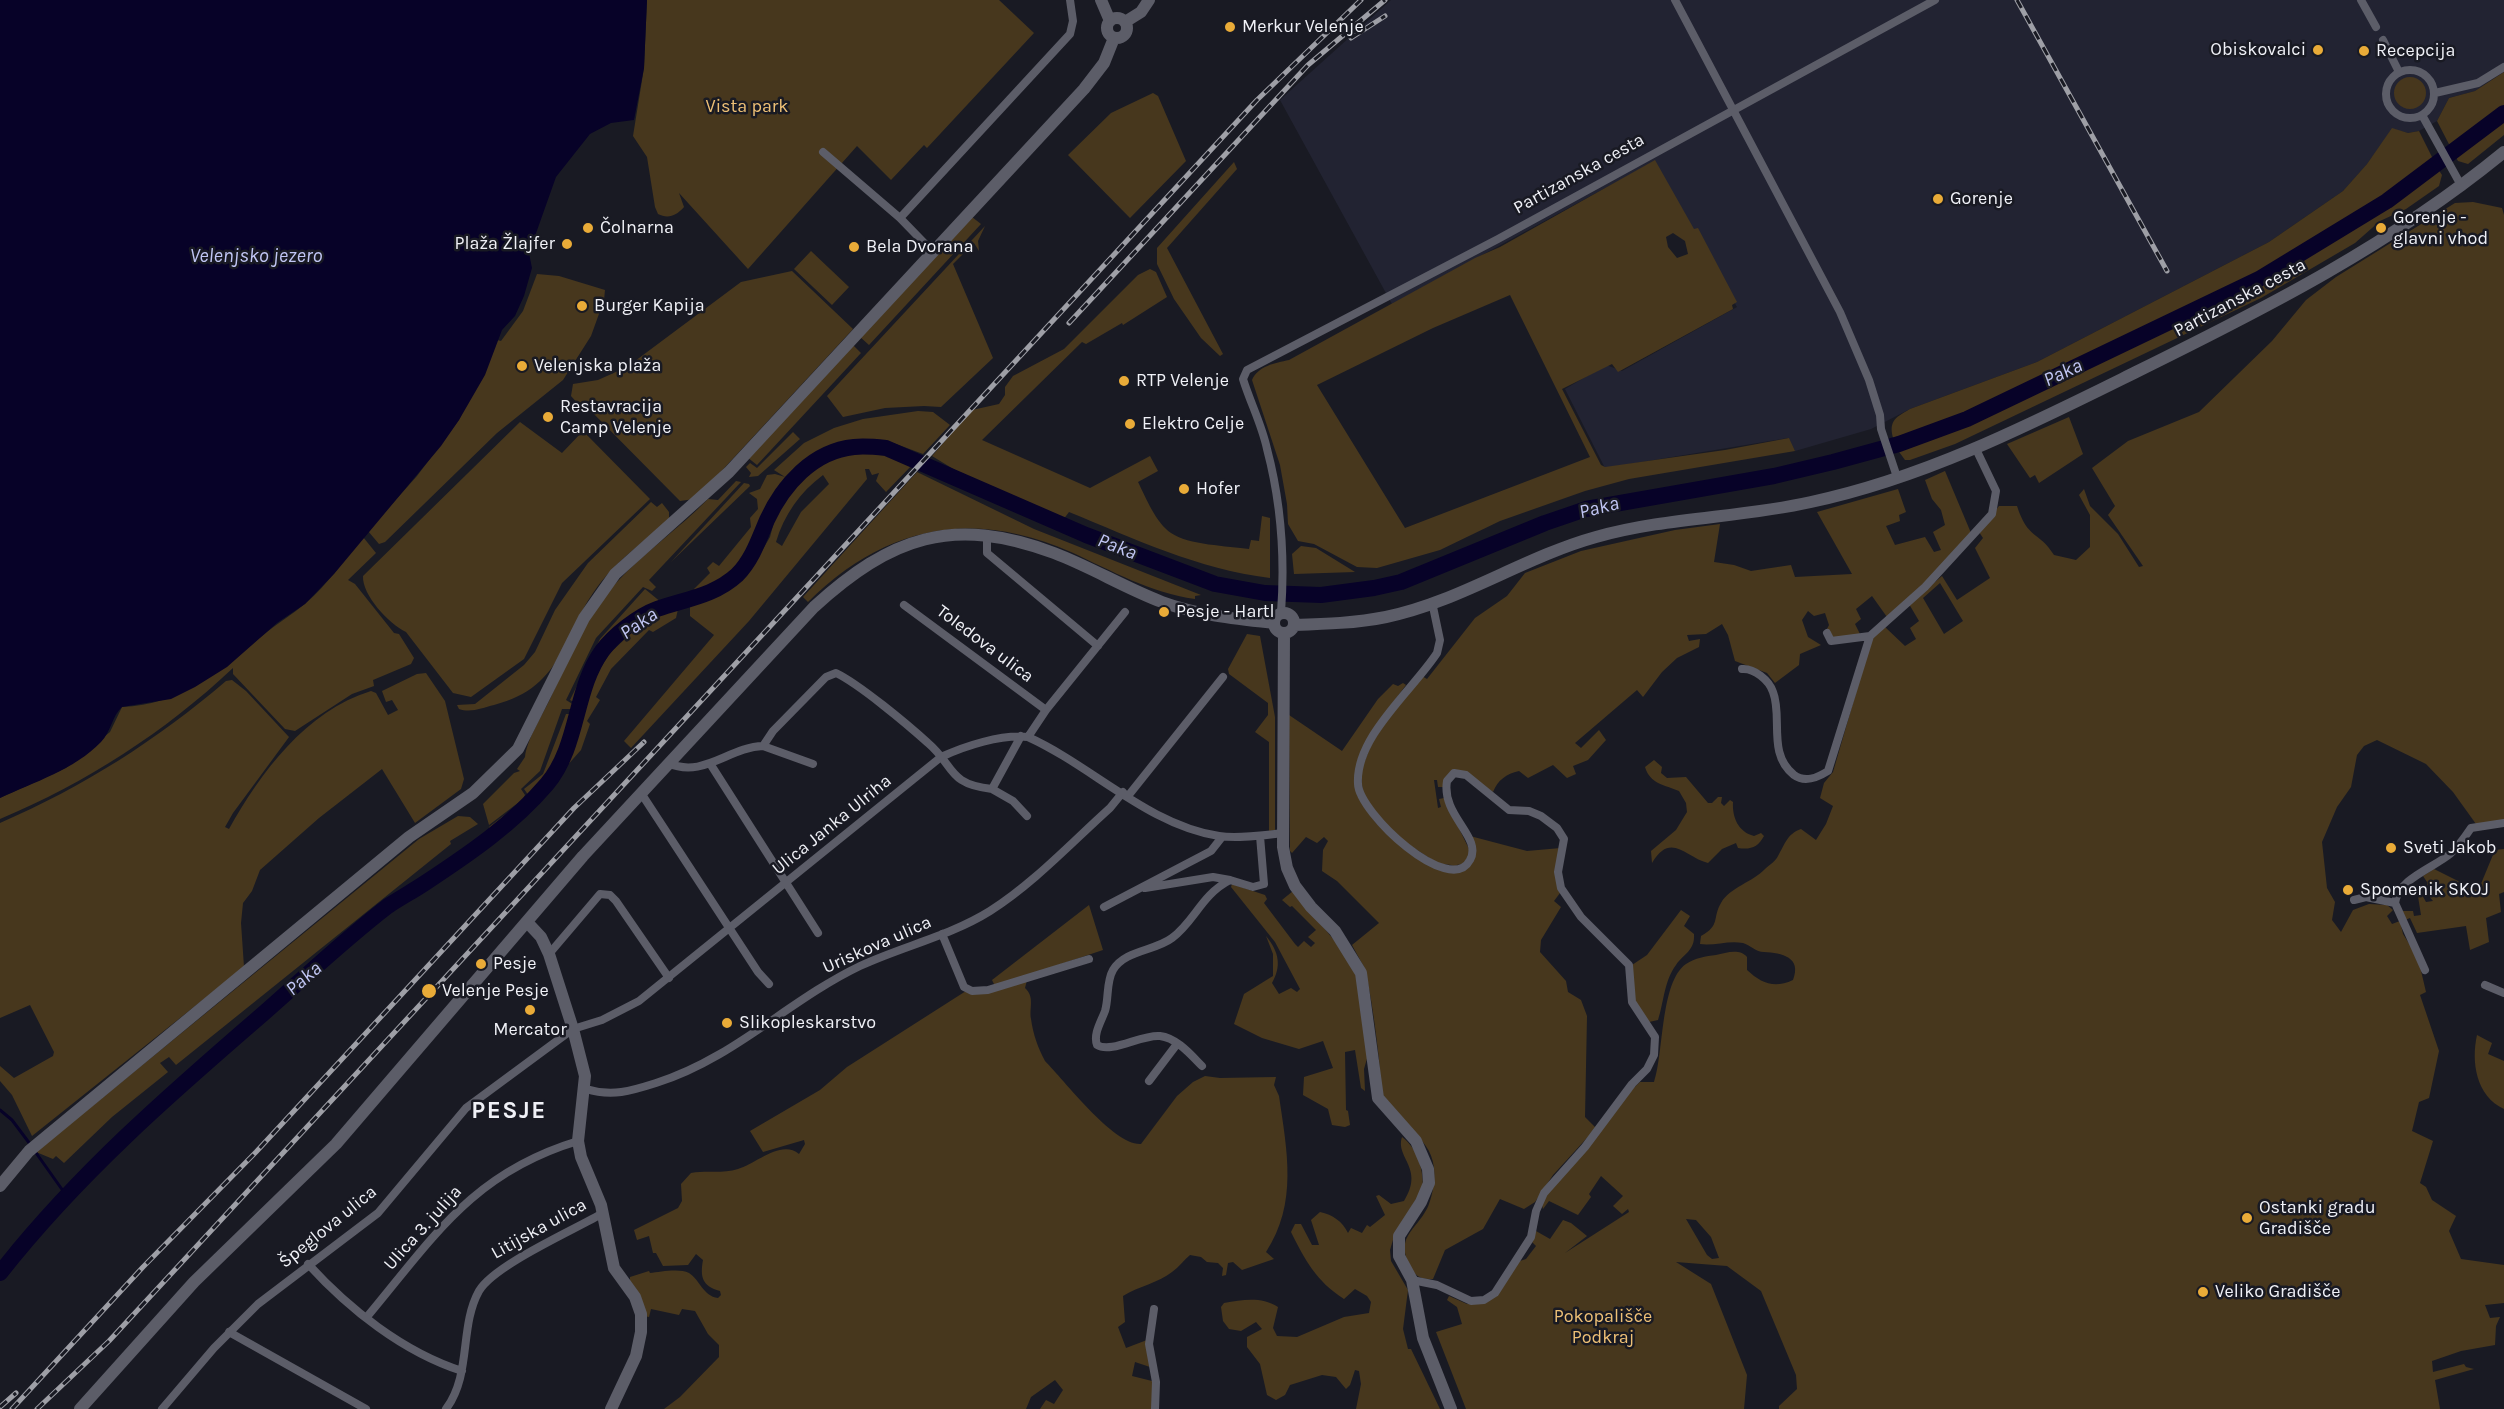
<!DOCTYPE html>
<html>
<head>
<meta charset="utf-8">
<style>
  body { margin:0 }
  canvas { display:block; background:#191a23 }
</style>
</head>
<body>
<canvas width="2504" height="1409"></canvas>
<script>
const ctx = document.querySelector('canvas').getContext('2d');
ctx.lineJoin = 'round';
function paint(path, color) {
  ctx.fillStyle = color;
  ctx.fill(path, 'evenodd');
}
function trace(path, color, width, dash) {
  ctx.strokeStyle = color;
  ctx.lineWidth = width;
  ctx.lineCap = dash ? 'butt' : 'round';
  ctx.setLineDash(dash || []);
  ctx.stroke(path);
}
function label(font, color, halo, rows, align = 'center') {
  ctx.font = font + ' Karla,sans-serif';
  ctx.lineWidth = 5;
  ctx.setLineDash([]);
  ctx.textBaseline = 'middle';
  ctx.strokeStyle = halo;
  ctx.fillStyle = color;
  for (const [text, x, y, turn = 0] of rows) {
    ctx.save();
    ctx.translate(x, y);
    ctx.rotate((+turn || 0) * Math.PI / 180);
    ctx.textAlign = isNaN(turn) ? turn : align;
    if (halo) ctx.strokeText(text, 0, 0);
    ctx.fillText(text, 0, 0);
    ctx.restore();
  }
}
paint(new Path2D(`
  M1391 0H2504V72L2475 91 2449 98 2437 121 2419 131 2408 133 2392 129 2367 164 2343 191 2269 242 2037 362 1910 409 1871 429 1795 451 1788 438 1605 468 1565 389 1606 365 1622 371 1737 307 1653 162 1392 304 1280 100Z`), '#222332');
paint(new Path2D(`
  M647 0H999L1034 33 927 148 924 145 891 180 857 146 748 269 679 193 684 207C676 216 668 219 658 214L655 207 647 157 633 136 644 68Z
  M2504 72V109L2452 150 2437 121 2449 98 2475 91Z
  M2394 93a16 16 0 1 1 32 0a16 16 0 1 1-32 0Z
  M1153 93 1158 96 1186 161 1130 218 1068 155 1111 113Z
  M2504 117V135L2468 164 2458 161 2455 155Z
  M2392 128 2408 133 2419 131 2435 163 2380 202 2285 261 2225 294 2011 396 1894 441C1888 422 1894 418 1910 409L2037 362 2269 242 2343 191 2367 164Z
  M1655 160 1694 229 1698 228 1737 302 1732 305 1733 309 1618 372 1612 364 1562 389 1601 465 1605 467 1725 450 1789 438 1795 451 1629 479 1585 491 1500 521 1440 550 1377 568 1357 567 1314 544 1298 541 1288 524 1287 504 1280 465 1252 380C1258 366 1275 363 1289 360L1475 258 1500 247ZM1673 233 1685 241 1688 254 1677 258 1668 247 1666 237ZM1510 295 1590 457 1405 528 1317 385 1433 328Z
  M1234 162 1237 169 1167 248 1223 354 1220 356 1201 338 1174 299 1157 264V248Z
  M2438 169 2442 175 2439 186 2406 209 2380 221 2355 243 2261 298 1955 444 1910 460H1905L1897 449 1978 419 2208 310 2330 241Z
  M2473 202 2502 208 2504 215V820L2476 824 2453 792 2426 764 2377 740 2364 746 2357 755 2351 787 2337 807 2322 842 2327 888 2335 902 2332 920 2341 932 2353 910 2369 904 2387 905 2393 910 2387 916 2392 924 2400 921 2403 934 2418 958 2426 992 2420 995 2439 1051 2429 1098 2419 1102 2412 1131 2433 1141 2420 1183 2426 1187 2432 1200 2456 1216 2449 1231 2461 1259 2504 1265V1303L2485 1305 2490 1318 2500 1317 2496 1326 2495 1345 2461 1351 2432 1361 2433 1372 2464 1364 2466 1367 2474 1369 2435 1380 2440 1409H1779V1406L1797 1389 1796 1375 1761 1291 1727 1266 1676 1262 1711 1284 1747 1375 1744 1409H1466L1436 1332 1462 1324 1457 1307 1447 1300 1449 1296 1467 1304 1494 1297 1520 1261 1526 1259 1536 1246 1532 1242 1536 1231 1550 1239 1563 1220 1571 1223 1587 1236 1565 1253 1629 1212 1628 1209 1622 1214 1613 1206 1623 1196 1601 1176 1589 1194 1591 1197 1578 1215 1549 1201 1543 1209 1541 1202 1625 1096 1640 1082H1654C1664 1054 1660 982 1686 964 1695 958 1706 956 1716 955 1726 953 1739 948 1747 957V970C1761 983 1774 989 1793 980 1802 957 1782 953 1764 952 1756 952 1750 945 1743 943 1729 940 1714 946 1700 944L1701 936C1721 925 1712 918 1721 903 1730 887 1753 882 1765 869 1769 865 1776 861 1778 856 1785 844 1787 834 1801 829L1816 840 1826 824 1833 806 1820 798 1824 783 1833 772 1871 641 1876 632 1885 627 1905 646 1916 639 1910 628 1919 621 1909 604 1942 576 1957 600 1990 578 1975 548 1983 538 1979 532 1999 506H2017C2028 540 2038 530 2054 555L2076 560 2090 547V515L2079 495 2084 489 2090 506 2118 534 2139 567 2143 566 2108 515 2115 506 2092 468 2128 441 2199 412 2272 341 2306 300 2336 277 2455 203ZM1940 583 1963 621 1944 634 1923 598ZM1686 1219 1696 1220 1711 1237 1719 1258 1712 1259 1707 1255Z
  M972 217 981 224 869 345 859 336Z
  M985 226 978 241 979 251 974 243 953 264 993 358 941 407 924 406 885 408 843 417 827 396Z
  M811 251 849 287 832 305 794 269Z
  M1150 269 1156 272 1167 297 1123 325 1122 323 1086 344 1082 342 982 440 1090 488 1150 456 1158 471 1138 482C1146 498 1156 523 1171 533 1188 545 1228 546 1249 549L1251 540 1259 541 1262 516 1270 518V578C1198 569 1135 539 1069 512L1063 520 955 470 932 456 972 410 999 404 1005 395V387L1013 376 1064 349 1138 275Z
  M792 271 853 329 702 492 694 499 680 501 586 406H580L571 396 573 384 598 380 627 367 741 282Z
  M537 274 559 276 605 290 604 300 591 336 563 380 497 433 385 542 379 544 368 531 417 476 459 420 497 340 501 341 523 311Z
  M852 344 861 353 757 465 747 457Z
  M918 411 933 412 950 425 923 454 888 441H863L840 444 817 453 780 483 761 517 755 541 735 571 713 586 692 595 694 589 710 573 707 568 713 562 719 566 751 527 750 518 758 509 757 499 749 493 760 489 767 475 775 474 785 477 774 470 804 443 834 428 863 419Z
  M2069 417 2083 454 2039 483 2035 475 2030 478 2007 444Z
  M520 422 562 453 583 431 650 499 562 583 524 659 471 697 453 693 406 632C389 624 362 595 363 576Z
  M793 432 800 439 758 476 749 477 751 473 746 467 750 463 757 468Z
  M855 452 887 454 914 463 886 492 876 481 879 473 872 475 869 469H865L867 479 749 621 631 748 624 741 714 635 690 616V606L725 592 738 582 759 556 770 537 774 522 790 490 825 462ZM823 475 829 484 801 512 782 546 776 542C784 515 800 492 823 475Z
  M1945 471 1971 533 1937 573 1887 617 1872 596 1856 609 1861 619 1855 624 1860 634 1832 638 1827 629 1829 625 1825 613 1814 616 1808 611 1802 620 1808 637 1821 645 1800 654 1799 665 1775 683 1767 673 1735 661 1728 635 1722 624 1706 634 1687 635 1689 641 1700 639 1699 647 1677 658 1662 672 1643 697 1637 690 1575 743 1581 748 1599 730 1606 740 1588 760 1573 766 1576 774 1567 778 1553 765 1528 778 1519 771C1506 774 1498 780 1493 792L1456 770 1443 787H1438L1437 780H1434L1438 808 1441 807 1439 799 1444 798 1471 853 1463 864 1443 867 1399 838 1363 798 1361 771 1368 751 1383 725 1420 675 1427 679 1475 618 1507 596 1525 573 1581 551 1675 530 1720 524 1714 562 1734 565 1751 571 1791 565 1795 577 1852 574 1817 512 1898 489 1906 512 1899 515 1900 521 1886 526 1895 545 1925 537 1934 552 1941 550 1933 532 1945 525 1941 510 1932 499 1925 480Z
  M917 472 1034 529 1201 595 1195 596V599C1151 593 1112 571 1071 552 972 508 884 526 808 602L803 597Z
  M736 481 741 482 649 580 656 587 652 591 643 587 596 638 566 700 574 705 572 709H562L540 771 521 789 525 795 523 799 489 825 483 804 514 773 520 771 517 769 525 757C527 739 542 716 550 699 569 659 586 615 616 583 644 552 679 529 708 499L718 500Z
  M744 483 749 484 750 486 671 562Z
  M651 502 657 507 662 503 669 512V520C646 540 620 558 601 582 561 632 567 686 494 705 482 708 471 713 459 709L457 705 475 704 524 665 535 652 555 610 588 563Z
  M363 537 376 553 348 580 355 584 394 633 399 634 414 658 411 664 373 680 374 686 352 694 295 731 285 729 233 674V668C165 732 86 783 0 819V798L66 768 110 732 122 707C180 705 219 671 262 636 276 624 292 615 306 603 328 584 344 560 363 537Z
  M1301 546 1316 548 1355 572 1294 574 1292 554Z
  M645 589 662 603C631 610 598 643 586 672 582 682 581 694 578 704L570 700 600 639Z
  M678 609 676 618 653 632 649 630 611 669 596 697 600 700 587 721 590 724 581 750 565 768 591 683 610 653 643 622 660 613Z
  M1247 634 1260 636 1275 717V830L1269 831V742L1255 732 1268 715V703L1229 674 1228 669Z
  M426 673 445 701 464 779 461 789 415 823 382 769 319 818 260 870 252 891 243 903 241 923 244 967 32 1136 12 1095 0 1081V1066L14 1078 53 1056 54 1052 30 1005 0 1018V823C83 787 157 740 226 681L232 680 246 691 289 737 233 813 225 827 229 829C261 772 306 711 371 691L376 693 388 715 398 710 392 700 386 702 382 691 417 674Z
  M1403 683 1406 685 1382 717 1355 786 1358 797 1376 823 1426 862 1468 867 1470 836 1527 851 1561 848 1560 893 1554 901 1561 907 1541 940 1540 952 1566 981 1568 992 1581 1000 1587 1016 1585 1117 1596 1128 1553 1175 1535 1202 1524 1209 1500 1199 1483 1229 1445 1250 1433 1279C1422 1279 1417 1278 1411 1268 1393 1235 1419 1230 1429 1204 1433 1193 1435 1180 1434 1168 1431 1132 1389 1124 1381 1091 1379 1081 1380 1070 1379 1059 1376 1034 1373 1008 1368 983L1364 967 1352 945 1379 923 1337 881 1322 871 1323 850 1328 841 1324 837 1317 843 1306 837 1292 853 1290 851 1289 715 1342 751 1378 699 1393 684 1398 686Z
  M566 714H574C562 761 533 806 491 832L489 827 529 796 524 789 543 774Z
  M1654 760 1662 767 1661 773 1667 778 1686 777 1708 803H1712L1718 797H1722L1721 803 1724 806 1730 800 1733 802C1732 817 1738 832 1754 836L1761 833 1764 836C1758 847 1751 850 1738 848L1736 843 1722 849 1708 863C1686 858 1671 831 1652 863L1651 851 1676 830 1687 812 1686 803 1679 791C1665 785 1650 784 1645 767Z
  M458 816 470 817 478 824 450 841 451 844 176 1065 169 1057 160 1063 168 1072 112 1117 64 1163 56 1156 53 1159 36 1152 419 839Z
  M2504 849V892L2499 894 2501 912 2486 918 2489 942 2470 950 2466 926 2417 933 2410 918 2405 920 2402 911H2413L2414 916 2421 915 2416 884 2426 902 2433 901 2428 895 2427 882 2423 876 2434 869 2478 891 2495 850Z
  M1232 884 1265 895 1267 899 1264 903 1295 944 1298 947 1304 941 1311 947 1315 943 1308 937 1316 930 1292 906 1290 907 1282 900 1293 891 1334 940 1356 973 1368 1055 1364 1069 1365 1091 1361 1088 1355 1050 1345 1052 1346 1110 1348 1111 1350 1125 1345 1127 1332 1125 1328 1109 1303 1095 1304 1077 1333 1068 1323 1041 1299 1049 1262 1038 1234 1024 1244 994 1273 976V954L1266 936C1280 953 1281 967 1272 983L1279 994 1291 988 1297 992 1300 989 1275 942 1231 887Z
  M1089 905 1103 950 995 986 992 980Z
  M1681 910 1690 916 1684 926 1694 934C1695 951 1684 953 1676 965 1664 981 1664 1002 1658 1020L1649 1022 1635 1004 1632 965 1647 955Z
  M1027 980 1025 988C1035 997 1029 1008 1031 1019 1033 1034 1038 1048 1045 1061 1064 1080 1114 1146 1141 1144L1177 1096 1193 1082 1205 1076 1220 1078 1276 1077 1274 1085 1279 1096C1287 1151 1298 1203 1266 1252L1274 1259 1242 1270 1233 1262 1228 1263 1226 1275 1222 1276 1223 1268 1218 1263 1207 1262 1201 1257 1190 1255C1184 1260 1179 1267 1172 1272 1158 1283 1139 1286 1123 1296L1125 1322 1118 1327 1126 1348 1147 1340 1150 1367 1135 1362 1132 1376 1152 1381 1153 1409H1040L1046 1400 1054 1404 1063 1390 1055 1380 1031 1397 1026 1409H664L680 1397 719 1357V1345L708 1334 695 1311 682 1309 679 1315 651 1309 649 1317 644 1316 630 1285V1277L649 1271 650 1273C660 1272 679 1268 689 1273 700 1280 703 1296 718 1298L721 1295 720 1291C702 1286 700 1277 703 1260L696 1254 688 1265 663 1266 656 1253H653L649 1236 637 1240 634 1230 678 1208 682 1201 681 1184 691 1173C707 1170 723 1174 738 1169 756 1164 781 1139 799 1154L805 1144 804 1140 763 1152 750 1131 820 1090 847 1067 966 991Z
  M2477 1035 2492 1043 2488 1054 2504 1061V1109C2476 1096 2471 1062 2477 1035Z
  M1402 1137C1418 1149 1423 1168 1423 1188L1395 1233 1390 1250 1391 1261 1408 1290 1403 1329 1408 1349H1411L1440 1409H1356L1361 1384 1359 1371 1355 1370 1350 1385 1346 1389 1336 1377 1322 1375 1290 1385 1285 1395 1276 1400 1267 1395 1260 1364 1247 1347V1337L1262 1329 1256 1322 1241 1331 1229 1329 1223 1321 1221 1307 1224 1303C1243 1300 1260 1296 1278 1307L1273 1328 1277 1336 1297 1337 1344 1317 1369 1313 1371 1302 1367 1296 1355 1289 1344 1299C1316 1281 1305 1260 1291 1232L1295 1224H1301L1312 1245H1319L1311 1220 1320 1212C1333 1215 1342 1221 1348 1233L1351 1228 1362 1233 1367 1225 1370 1227 1385 1215 1376 1196 1379 1195 1391 1204 1404 1201C1425 1168 1395 1158 1402 1137Z`), '#47371d');
paint(new Path2D(`
  M0 0H647L644 68 634 120 611 123 590 134 556 177 529 253 532 268 524 296 515 316 502 330 485 375 459 420 441 446 334 574 305 604 277 623 227 667 195 687 171 699 122 707C112 716 111 732 101 742 74 770 34 782 0 798Z`), '#070228');
trace(new Path2D(`
  M0 1110 12 1120 30 1144
  M34 1150 66 1195`), '#070228', 3);
trace(new Path2D(`
  M0 1273C77 1175 170 1094 264 1013 305 977 345 939 388 906 400 898 413 891 425 883 469 854 513 824 547 784 579 746 574 690 602 651 614 635 638 616 657 609 685 599 714 596 737 575 752 560 759 539 767 520 783 485 813 451 854 447 864 446 876 447 886 448L1086 535 1215 584 1265 593 1321 595 1374 588 1401 582 1545 523 1586 509 1774 476 1833 462 1899 444 1967 419 2259 279 2387 201 2504 113`), '#070228', 16);
trace(new Path2D(`
  M1675 0 1840 312 1869 380 1880 415 1881 429 1897 477
  M2361 0 2376 27
  M2383 40 2399 72
  M2386 94a24 24 0 1 1 48 0a24 24 0 1 1-48 0Z
  M2435 93 2478 83 2504 67
  M2422 115 2462 187
  M823 152 900 218 932 251
  M900 218 1070 34 1073 21 1070 0
  M987 535V553L1098 646
  M904 605 1046 710
  M1281 613C1285 559 1281 502 1267 449 1262 425 1250 402 1243 379L1247 370 1498 239 1935 0
  M1827 633 1831 641 1870 636
  M1742 669C1754 668 1769 680 1773 692 1783 717 1767 754 1794 775 1805 783 1817 778 1828 771L1870 636 1925 587 1992 514 1996 491 1975 447
  M1028 737 1046 710 1125 612
  M763 746 813 764
  M668 763C703 779 729 747 763 746L773 731 826 677 836 673C859 684 907 724 928 743 955 766 947 784 992 789L1021 736
  M711 765 818 933
  M992 789 1013 801 1027 816
  M641 793 758 972 769 984
  M1128 796 1223 677
  M1145 888 1213 877 1230 880
  M2354 900 2366 897 2395 903
  M1104 907 1211 851 1222 837
  M942 934 964 987 972 991 988 990 1089 959
  M549 954 600 894 610 895 616 901 669 978
  M2425 970 2395 903C2398 879 2433 868 2450 854 2458 847 2465 837 2471 828L2504 823
  M2485 985 2504 993
  M1202 1066C1191 1055 1177 1038 1160 1036 1142 1034 1111 1054 1097 1045 1093 1034 1101 1022 1105 1011 1109 998 1106 982 1113 970 1125 950 1155 951 1172 938 1195 921 1201 895 1230 880L1253 887 1264 884 1260 836
  M1149 1081 1177 1044
  M586 1089C612 1097 631 1091 656 1083 733 1059 789 1000 860 966 903 946 950 936 990 911 1034 883 1071 843 1110 808L1123 792
  M308 1264C349 1309 403 1352 462 1371
  M1412 1280 1437 1285 1471 1301 1484 1300 1495 1293 1531 1237 1536 1211 1544 1193 1585 1147 1632 1084 1647 1069 1654 1055 1655 1037 1632 1002 1629 965 1581 917 1561 888 1558 872 1564 839 1557 828 1541 816 1529 811 1509 810 1466 775 1454 773 1447 781C1441 816 1483 837 1470 860 1450 898 1359 813 1358 784 1355 737 1413 690 1437 653L1440 640 1432 602
  M1154 1309 1149 1344 1156 1382 1155 1409
  M366 1318C433 1238 472 1173 578 1141
  M229 1332 366 1409
  M162 1409 214 1348 258 1304 378 1213 466 1108 573 1029 602 1020 639 1001 941 757C965 746 1001 734 1028 737 1092 766 1148 825 1219 836 1240 839 1263 835 1284 833
  M446 1409C472 1374 459 1327 479 1291 494 1265 574 1230 603 1213`), '#5c5d68', 8);
trace(new Path2D(`
  M1101 0 1110 21
  M1107 28a10 10 0 1 1 20 0a10 10 0 1 1-20 0Z
  M1125 22 1141 12 1149 0
  M1274 623a10 10 0 1 1 20 0a10 10 0 1 1-20 0Z
  M1294 625C1325 624 1356 623 1386 617 1459 602 1524 557 1596 537 1667 517 1740 518 1811 502 1925 478 2033 423 2136 372 2266 308 2392 244 2504 152
  M1284 633 1283 847 1287 868 1295 886 1311 907 1335 931 1361 973 1378 1098 1416 1141 1428 1169 1429 1183 1421 1202 1399 1236V1256L1412 1280 1423 1338 1451 1409
  M527 922 541 937 549 954 573 1029 585 1076 578 1141 581 1157 601 1205 614 1268 635 1297 641 1314V1332L636 1356 611 1409
  M0 1186 29 1151 409 837 473 793 518 749 584 618 615 574 729 472 1084 89 1104 63 1114 38
  M80 1409 194 1282 336 1144 583 856 814 607C891 537 952 515 1054 553 1091 567 1125 588 1162 602 1197 615 1237 619 1274 623`), '#5c5d68', 12);
const rail = new Path2D(`
  M2017 0 2167 271
  M1351 38 1385 16
  M1069 323 1308 65 1385 0
  M0 1407 16 1393
  M12 1409 143 1267 256 1152 574 808 644 742
  M37 1409 109 1341 1257 100 1361 0`);
trace(rail, '#9e9fa6', 5);
trace(rail, '#191a23', 3, [9]);
for (const [x, y, r, color] of [
  [1230,27,6,"#e9ab38"],
  [2318,50,6,"#e9ab38"],
  [2364,51,6,"#e9ab38"],
  [1938,199,6,"#e9ab38"],
  [588,228,6,"#e9ab38"],
  [2381,228,6,"#e9ab38"],
  [567,244,6,"#e9ab38"],
  [854,247,6,"#e9ab38"],
  [582,306,6,"#e9ab38"],
  [522,366,6,"#e9ab38"],
  [1124,381,6,"#e9ab38"],
  [548,417,6,"#e9ab38"],
  [1130,424,6,"#e9ab38"],
  [1184,489,6,"#e9ab38"],
  [1164,612,6,"#e9ab38"],
  [2391,848,6,"#e9ab38"],
  [2348,890,6,"#e9ab38"],
  [481,964,6,"#e9ab38"],
  [429,991,8,"#e9ab38"],
  [530,1010,6,"#e9ab38"],
  [727,1023,6,"#e9ab38"],
  [2247,1218,6,"#e9ab38"],
  [2203,1292,6,"#e9ab38"]
]) {
  const dot = new Path2D();
  dot.arc(x, y, r, 0, 2 * Math.PI);
  ctx.fillStyle = color;
  ctx.fill(dot);
  trace(dot, '#191a23', 2);
}
label('18px', '#f0f1f7', '#191a23', [
  ["Merkur Velenje",1242,27],
  ["Obiskovalci",2306,50,"right"],
  ["Recepcija",2376,51],
  ["Gorenje",1950,199],
  ["Gorenje -",2393,218],
  ["glavni vhod",2393,239],
  ["Čolnarna",600,228],
  ["Plaža Žlajfer",555,244,"right"],
  ["Bela Dvorana",866,247],
  ["Burger Kapija",594,306],
  ["Velenjska plaža",534,366],
  ["RTP Velenje",1136,381],
  ["Restavracija",560,407],
  ["Camp Velenje",560,428],
  ["Elektro Celje",1142,424],
  ["Hofer",1196,489],
  ["Pesje - Hartl",1176,612],
  ["Sveti Jakob",2403,848],
  ["Spomenik SKOJ",2360,890],
  ["Pesje",493,964],
  ["Velenje Pesje",442,991],
  ["Slikopleskarstvo",739,1023],
  ["Mercator",530,1030,"center"],
  ["Ostanki gradu",2259,1208],
  ["Gradišče",2259,1229],
  ["Veliko Gradišče",2215,1292]
], 'left');
label('18px', '#eec076', '#191a23', [
  ["Vista park",747,107],
  ["Pokopališče",1603,1317],
  ["Podkraj",1603,1338]
]);
label('18px', '#f0f1f7', '#191a23', [
  ["Partizanska cesta",1579,174,-29],
  ["Partizanska cesta",2240,298,-28],
  ["Toledova ulica",985,644,37],
  ["Ulica Janka Ulriha",832,825,-39],
  ["Uriskova ulica",877,945,-24],
  ["Špeglova ulica",328,1227,-39],
  ["Ulica 3. julija",423,1228,-48],
  ["Litijska ulica",539,1229,-29]
]);
label('italic 20px', '#c1c6f4', '#191a23', [
  ["Velenjsko jezero",256,256],
  ["Paka",2063,373,-25],
  ["Paka",1599,508,-14],
  ["Paka",1117,547,21],
  ["Paka",639,624,-34],
  ["Paka",304,979,-41]
]);
ctx.letterSpacing = '1.5px';
label('bold 24px', '#f0f1f7', '#191a23', [
  ["PESJE",509,1111]
]);
ctx.letterSpacing = '0px';
</script>
</body>
</html>
